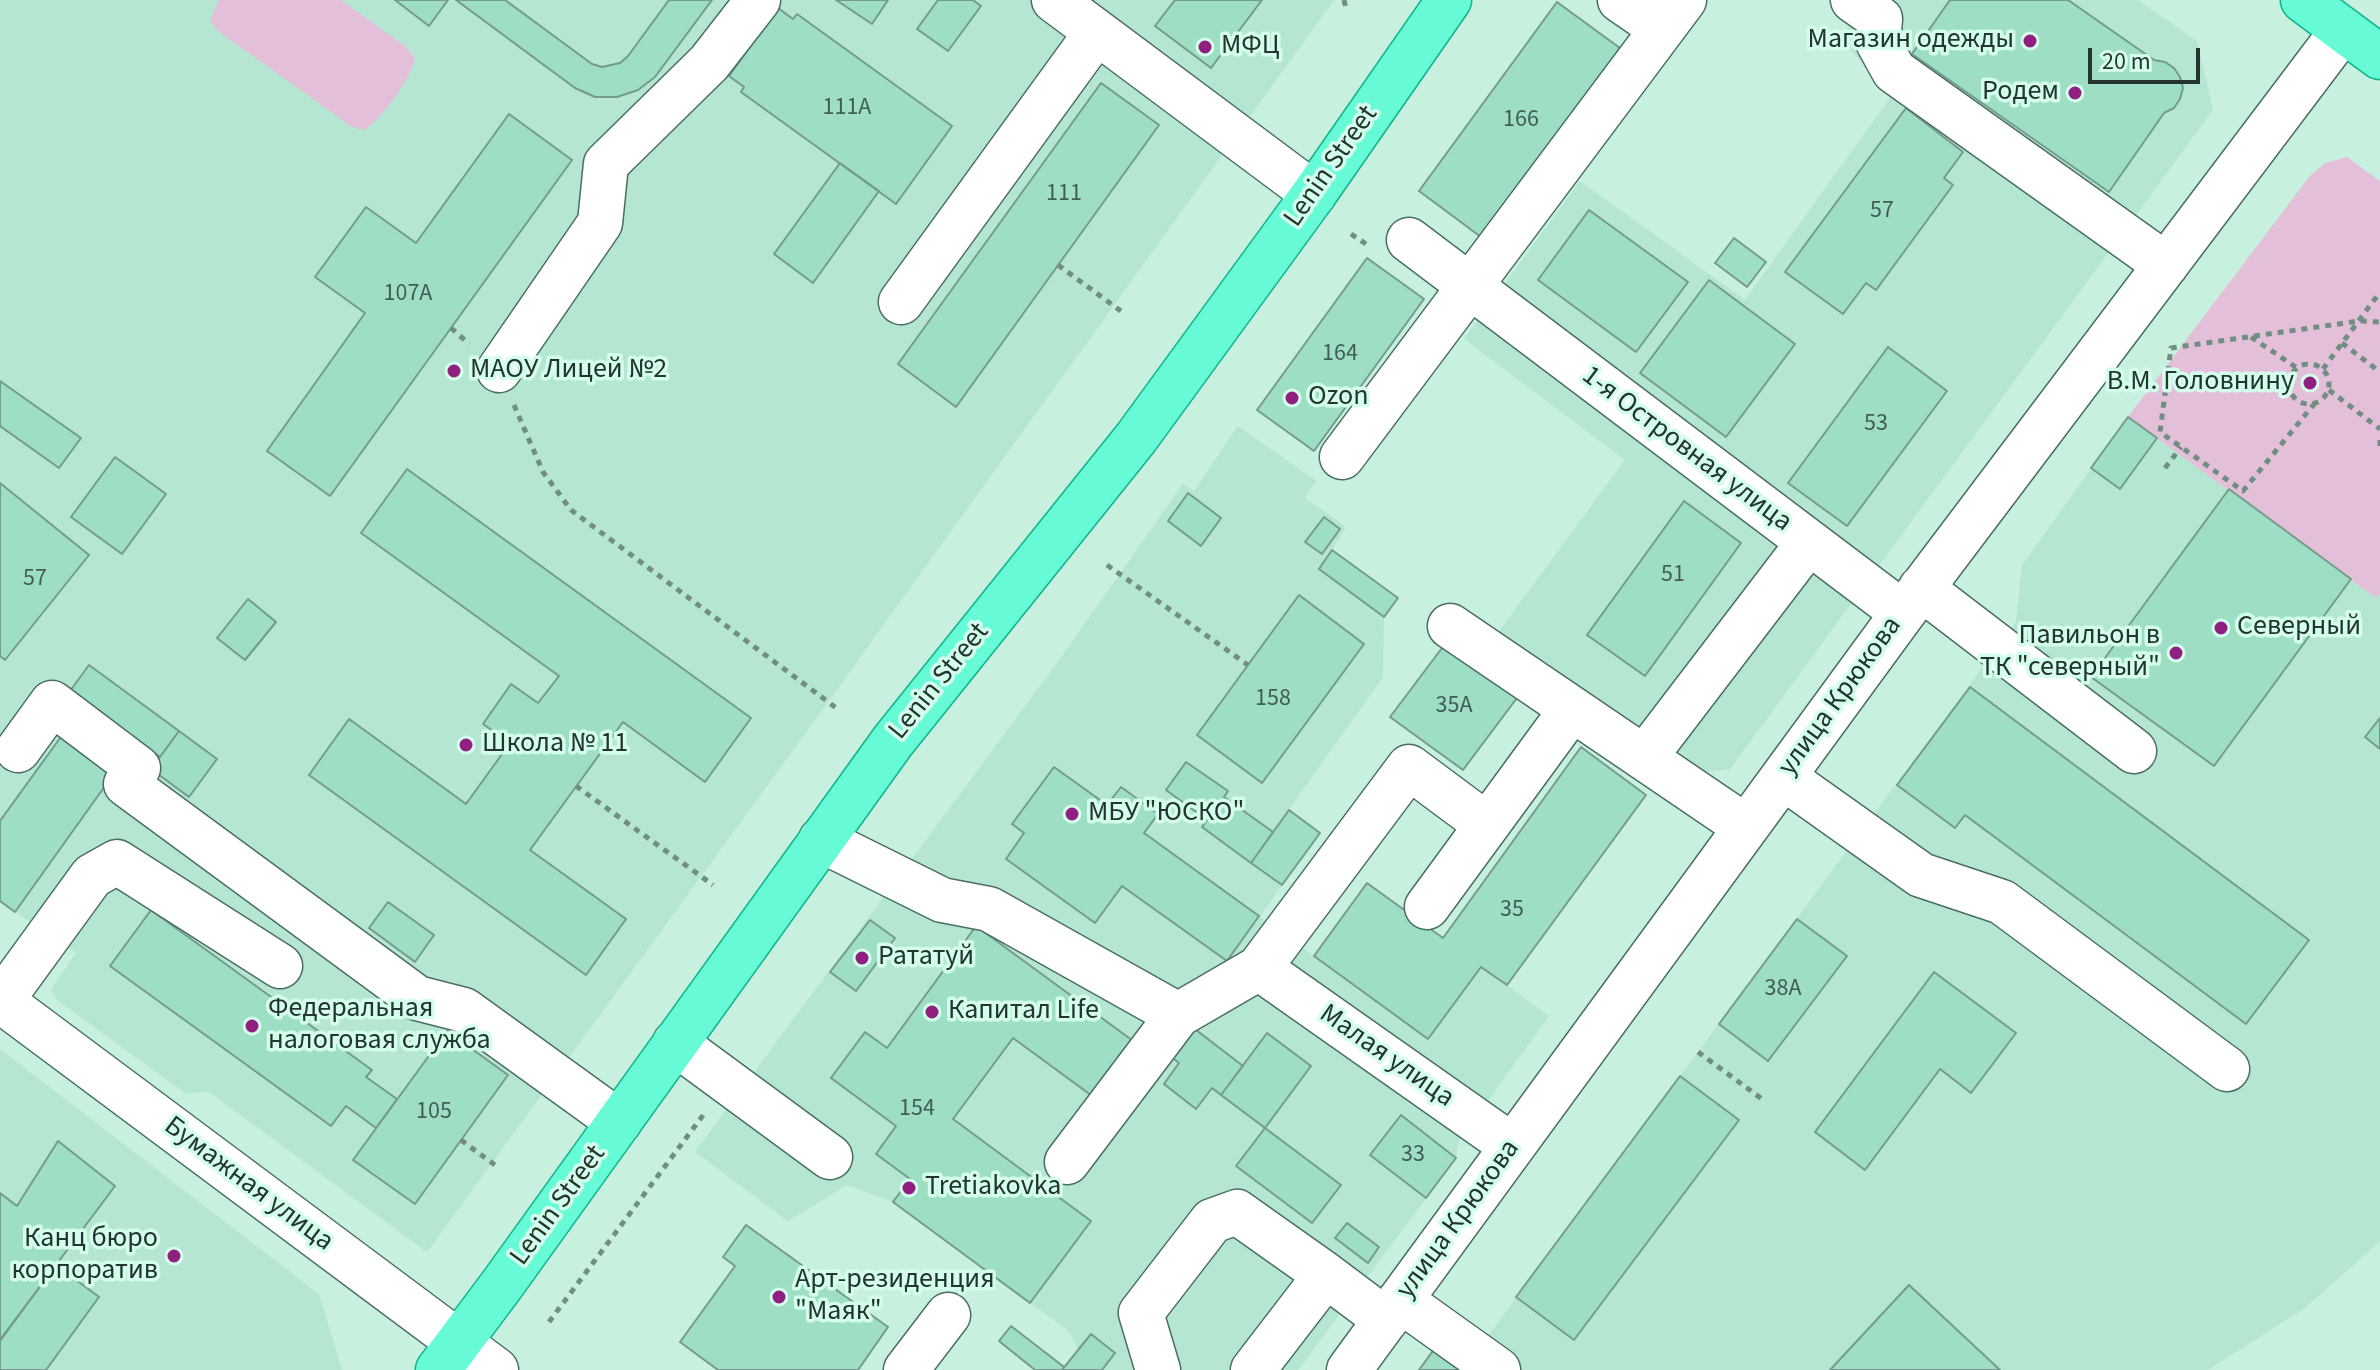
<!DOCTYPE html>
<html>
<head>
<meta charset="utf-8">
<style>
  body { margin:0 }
  #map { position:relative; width:2380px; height:1370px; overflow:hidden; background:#c7f0df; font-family:"Source Sans 3",sans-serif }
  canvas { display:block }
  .scale { position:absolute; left:2088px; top:48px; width:112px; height:36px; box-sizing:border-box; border:4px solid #24342e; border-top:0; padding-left:10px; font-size:24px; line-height:28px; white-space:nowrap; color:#24342e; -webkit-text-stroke:6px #d4feec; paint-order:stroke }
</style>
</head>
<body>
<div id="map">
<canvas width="2380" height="1370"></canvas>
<div class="scale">20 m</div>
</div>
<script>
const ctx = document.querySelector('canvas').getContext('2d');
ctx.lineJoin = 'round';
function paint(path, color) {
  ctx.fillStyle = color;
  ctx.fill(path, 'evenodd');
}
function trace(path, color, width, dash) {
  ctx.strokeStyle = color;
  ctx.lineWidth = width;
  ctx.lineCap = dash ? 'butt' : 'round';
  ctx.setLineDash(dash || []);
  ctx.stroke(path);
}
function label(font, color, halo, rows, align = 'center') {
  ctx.font = font + ' "Source Sans 3",sans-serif';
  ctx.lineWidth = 7;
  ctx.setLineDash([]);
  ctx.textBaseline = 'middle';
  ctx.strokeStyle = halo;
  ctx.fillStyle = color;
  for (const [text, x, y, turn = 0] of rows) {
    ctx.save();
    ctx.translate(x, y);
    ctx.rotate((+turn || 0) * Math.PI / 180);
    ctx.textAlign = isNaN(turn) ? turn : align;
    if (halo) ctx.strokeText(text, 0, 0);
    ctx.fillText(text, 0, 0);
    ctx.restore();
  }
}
paint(new Path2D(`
  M0 0H1334L794 749 427 1252 209 1092 185 1093 57 1000 51 989 76 953 0 901Z
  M1868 0H2138L2197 41 2213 110 1730 769 1706 772 1497 634 1625 460 1464 339 1580 181 1745 300 1890 98 1841 37Z
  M2128 417 2376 598 2380 593V1241L2305 1308 2208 1370H1519L1482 1344 2016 622 2022 565Z
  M1238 426 1316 481 1305 498 1346 527 1332 550 1384 617 1383 677 1251 863 1282 885 1260 917 1314 956 1367 883 1549 1016 1458 1142 1456 1158 1298 1370H1062L1078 1350 1070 1332 893 1202 847 1185 788 1221 695 1152 1057 663 1183 484 1194 491Z
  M0 1049 319 1294 342 1370H0Z`), '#b4e6d1');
paint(new Path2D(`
  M219 0H341L406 47 415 58C410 80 383 118 364 130L352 127 218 31 210 20Z
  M2347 157 2380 181V593L2376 598 2128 417 2309 177 2325 163Z`), '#e4bfda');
const building = new Path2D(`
  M395 0H448L429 26Z
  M456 0H505L592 64 602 67 620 63 628 56 669 0H712L655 77 638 90 617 97H595L575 88Z
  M836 0H888L872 24Z
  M938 0H973L981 6 948 51 917 29Z
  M1175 0H1262L1211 68 1155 26Z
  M1950 0H2068L2154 60 2165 62 2174 68 2180 77 2183 88 2180 99 2174 108 2164 113 2109 192 1912 54Z
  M1557 2 1624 51 1485 240 1419 191Z
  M778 8 793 19 797 14 952 126 896 204 741 92 744 87 729 76Z
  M1101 83 1159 125 956 407 898 364Z
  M1906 108 1963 152 1944 178 1953 185 1876 290 1866 283 1843 314 1785 272Z
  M509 114 572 160 330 496 267 451 365 313 315 277 366 207 416 243Z
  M840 163 879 191 813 283 774 254Z
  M1589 210 1688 282 1636 352 1538 280Z
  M1734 238 1766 262 1747 287 1715 263Z
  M1367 258 1424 299 1314 451 1257 410Z
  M1709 280 1795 344 1726 437 1640 373Z
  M1888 347 1947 391 1847 526 1788 483Z
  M0 381 81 438 59 468 0 426Z
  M2128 417 2157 438 2120 489 2091 468Z
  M115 457 166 494 122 554 71 517Z
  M407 469 751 718 705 782 623 722 530 850 626 919 586 975 309 775 349 719 466 804 510 743 483 724 511 684 538 703 559 676 361 533Z
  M0 483 89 555 5 660 0 656Z
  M2229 489 2351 579 2214 766 2091 677Z
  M1188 493 1221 518 1201 546 1168 521Z
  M1684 501 1741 543 1645 676 1587 635Z
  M1324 517 1340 529 1322 554 1305 542Z
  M1332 550 1398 598 1384 617 1319 569Z
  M1299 595 1364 644 1262 783 1197 735Z
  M248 599 276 622 245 660 217 638Z
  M1445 644 1517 698 1463 770 1390 717Z
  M89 665 179 731 160 757 70 691Z
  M1970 687 2309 940 2246 1024 1965 815 1955 828 1897 785Z
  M2380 718V749L2365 737Z
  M179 731 217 759 189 797 151 769Z
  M63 734 115 772 15 912 0 901V821Z
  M1581 747 1646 795 1507 985 1481 967 1428 1039 1314 956 1367 883 1443 938Z
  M1186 762 1228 791 1224 797 1273 832 1251 863 1202 827 1207 820 1166 790Z
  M1054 767 1107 805 1121 787 1158 814 1144 833 1259 916 1227 961 1122 886 1095 923 1006 859 1024 833 1012 824Z
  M1289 810 1320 833 1282 885 1251 863Z
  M388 902 434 935 415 962 369 928Z
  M151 910 372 1070 366 1077 397 1099 376 1128 346 1106 331 1126 110 966Z
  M1797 919 1847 956 1768 1061 1719 1024Z
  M870 920 895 938 856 991 830 972Z
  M976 926 1140 1046 1099 1101 1013 1038 953 1119 1091 1221 1030 1303 893 1202 910 1179 876 1154 896 1126 831 1078 865 1032 887 1048Z
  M1934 972 2016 1033 1971 1093 1940 1069 1865 1170 1815 1132Z
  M1187 1023 1243 1066 1221 1095 1212 1088 1196 1109 1164 1084 1179 1063 1165 1052Z
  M447 1031 508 1075 415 1204 353 1160Z
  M1267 1033 1311 1066 1265 1128 1221 1095Z
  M1680 1076 1739 1120 1574 1340 1516 1297Z
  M1401 1115 1456 1158 1426 1198 1370 1155Z
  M1265 1128 1341 1185 1312 1223 1236 1166Z
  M58 1141 115 1186 0 1340V1193L17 1206Z
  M1347 1223 1379 1247 1368 1263 1335 1238Z
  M746 1225 888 1327 858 1370H718L680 1342 735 1266 723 1257Z
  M56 1265 99 1297 46 1370H0V1341Z
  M1909 1285 2000 1370H1830Z
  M1011 1326 1064 1367 1062 1370H1035L999 1341Z
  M1091 1334 1115 1353 1102 1370H1062Z
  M1440 1341 1479 1370H1419Z`);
paint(building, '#9ddec4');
trace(building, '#749b8b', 2);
const minor = new Path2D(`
  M1054 0 1314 194
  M1620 0 1662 29
  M1853 0 1880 19 1878 42 1894 71 2166 265
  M1409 240 1903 613
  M901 302 1097 32
  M499 370 600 223 606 164 709 63 758 0
  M1342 457 1684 0
  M1921 588 2134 751
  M1450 626 1746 827
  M1657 741 1809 542
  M18 750 52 703 138 768 126 784 417 998 464 1010 619 1122
  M1783 777 1921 875 2002 902 2227 1069
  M821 840 942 900 989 909 1178 1015 1259 968 1409 767 1487 825
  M1427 907 1572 709
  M1259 968 1512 1146
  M0 1000 496 1370
  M1 1001 92 876 117 862 280 966
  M675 1043 830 1157
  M1067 1162 1178 1015
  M1400 1300 1498 1370
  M906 1370 948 1315
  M1158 1370 1141 1313 1212 1221 1237 1212 1326 1275
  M1253 1370 1326 1275 1386 1320
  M1349 1370 1903 613 2343 30`);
const major = new Path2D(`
  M2303 0 2380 57
  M438 1370 501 1286 893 741 1136 438 1314 194 1449 0`);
trace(minor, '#4a6f60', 47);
trace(major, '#0eb38a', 47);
trace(new Path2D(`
  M1344 0 1346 8
  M1351 234 1369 246
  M1058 265 1125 314
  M451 328 469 344
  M2251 337 2297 368
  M2342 343 2380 372
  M2289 384a20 20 0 1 1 40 0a20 20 0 1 1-40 0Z
  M2323 369 2380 292
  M2329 390 2380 429
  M2315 403 2243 491 2160 432 2171 348 2359 321 2380 322
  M514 405 543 472 571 510 839 710
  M2380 440V452
  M2165 468 2181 447
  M1107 565 1248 665
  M576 786 713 885
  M1698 1052 1762 1099
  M461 1140 499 1168
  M549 1322 704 1114`), '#728e83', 5, [6, 6]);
trace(minor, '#fff', 44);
trace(major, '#67fad7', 44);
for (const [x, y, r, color] of [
  [2030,41,8,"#911f7f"],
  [1205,47,8,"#911f7f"],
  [2075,93,8,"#911f7f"],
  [454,371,8,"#911f7f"],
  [2310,383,8,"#911f7f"],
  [1292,398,8,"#911f7f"],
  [2221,628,8,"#911f7f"],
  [2176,653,8,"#911f7f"],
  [466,745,8,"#911f7f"],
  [1072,814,8,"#911f7f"],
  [862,958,8,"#911f7f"],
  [932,1012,8,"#911f7f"],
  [252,1026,8,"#911f7f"],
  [909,1188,8,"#911f7f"],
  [174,1256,8,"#911f7f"],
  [779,1297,8,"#911f7f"]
]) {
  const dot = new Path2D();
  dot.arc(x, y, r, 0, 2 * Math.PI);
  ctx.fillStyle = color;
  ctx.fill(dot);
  trace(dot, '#d4feec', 3);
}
label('24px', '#425e54', null, [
  ["111А",847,109],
  ["166",1521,121],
  ["111",1064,195],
  ["57",1882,212],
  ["107А",408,295],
  ["164",1340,355],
  ["53",1876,425],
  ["51",1673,576],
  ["57",35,580],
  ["158",1273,700],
  ["35А",1454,707],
  ["35",1512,911],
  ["38А",1783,990],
  ["154",917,1110],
  ["105",434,1113],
  ["33",1413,1156]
]);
label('28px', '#24342e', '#d4feec', [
  ["Магазин одежды",2014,41,"right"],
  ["МФЦ",1221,47],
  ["Родем",2059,93,"right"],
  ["МАОУ Лицей №2",470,371],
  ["В.М. Головнину",2294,383,"right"],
  ["Ozon",1308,398],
  ["Северный",2237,628],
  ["Павильон в",2160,637,"right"],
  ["ТК \"северный\"",2160,669,"right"],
  ["Школа № 11",482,745],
  ["МБУ \"ЮСКО\"",1088,814],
  ["Рататуй",878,958],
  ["Федеральная",268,1010],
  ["налоговая служба",268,1042],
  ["Капитал Life",948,1012],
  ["Tretiakovka",925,1188],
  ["Канц бюро",158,1240,"right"],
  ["корпоратив",158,1272,"right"],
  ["Арт-резиденция",795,1281],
  ["\"Маяк\"",795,1313]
], 'left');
label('28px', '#24342e', '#d4feec', [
  ["Lenin Street",1332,167,-55],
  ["1-я Островная улица",1686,450,37],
  ["Lenin Street",940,682,-51],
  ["улица Крюкова",1841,697,-54],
  ["Малая улица",1386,1057,35],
  ["Бумажная улица",248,1185,37],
  ["Lenin Street",559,1206,-54],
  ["улица Крюкова",1459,1220,-54]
]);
</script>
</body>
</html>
